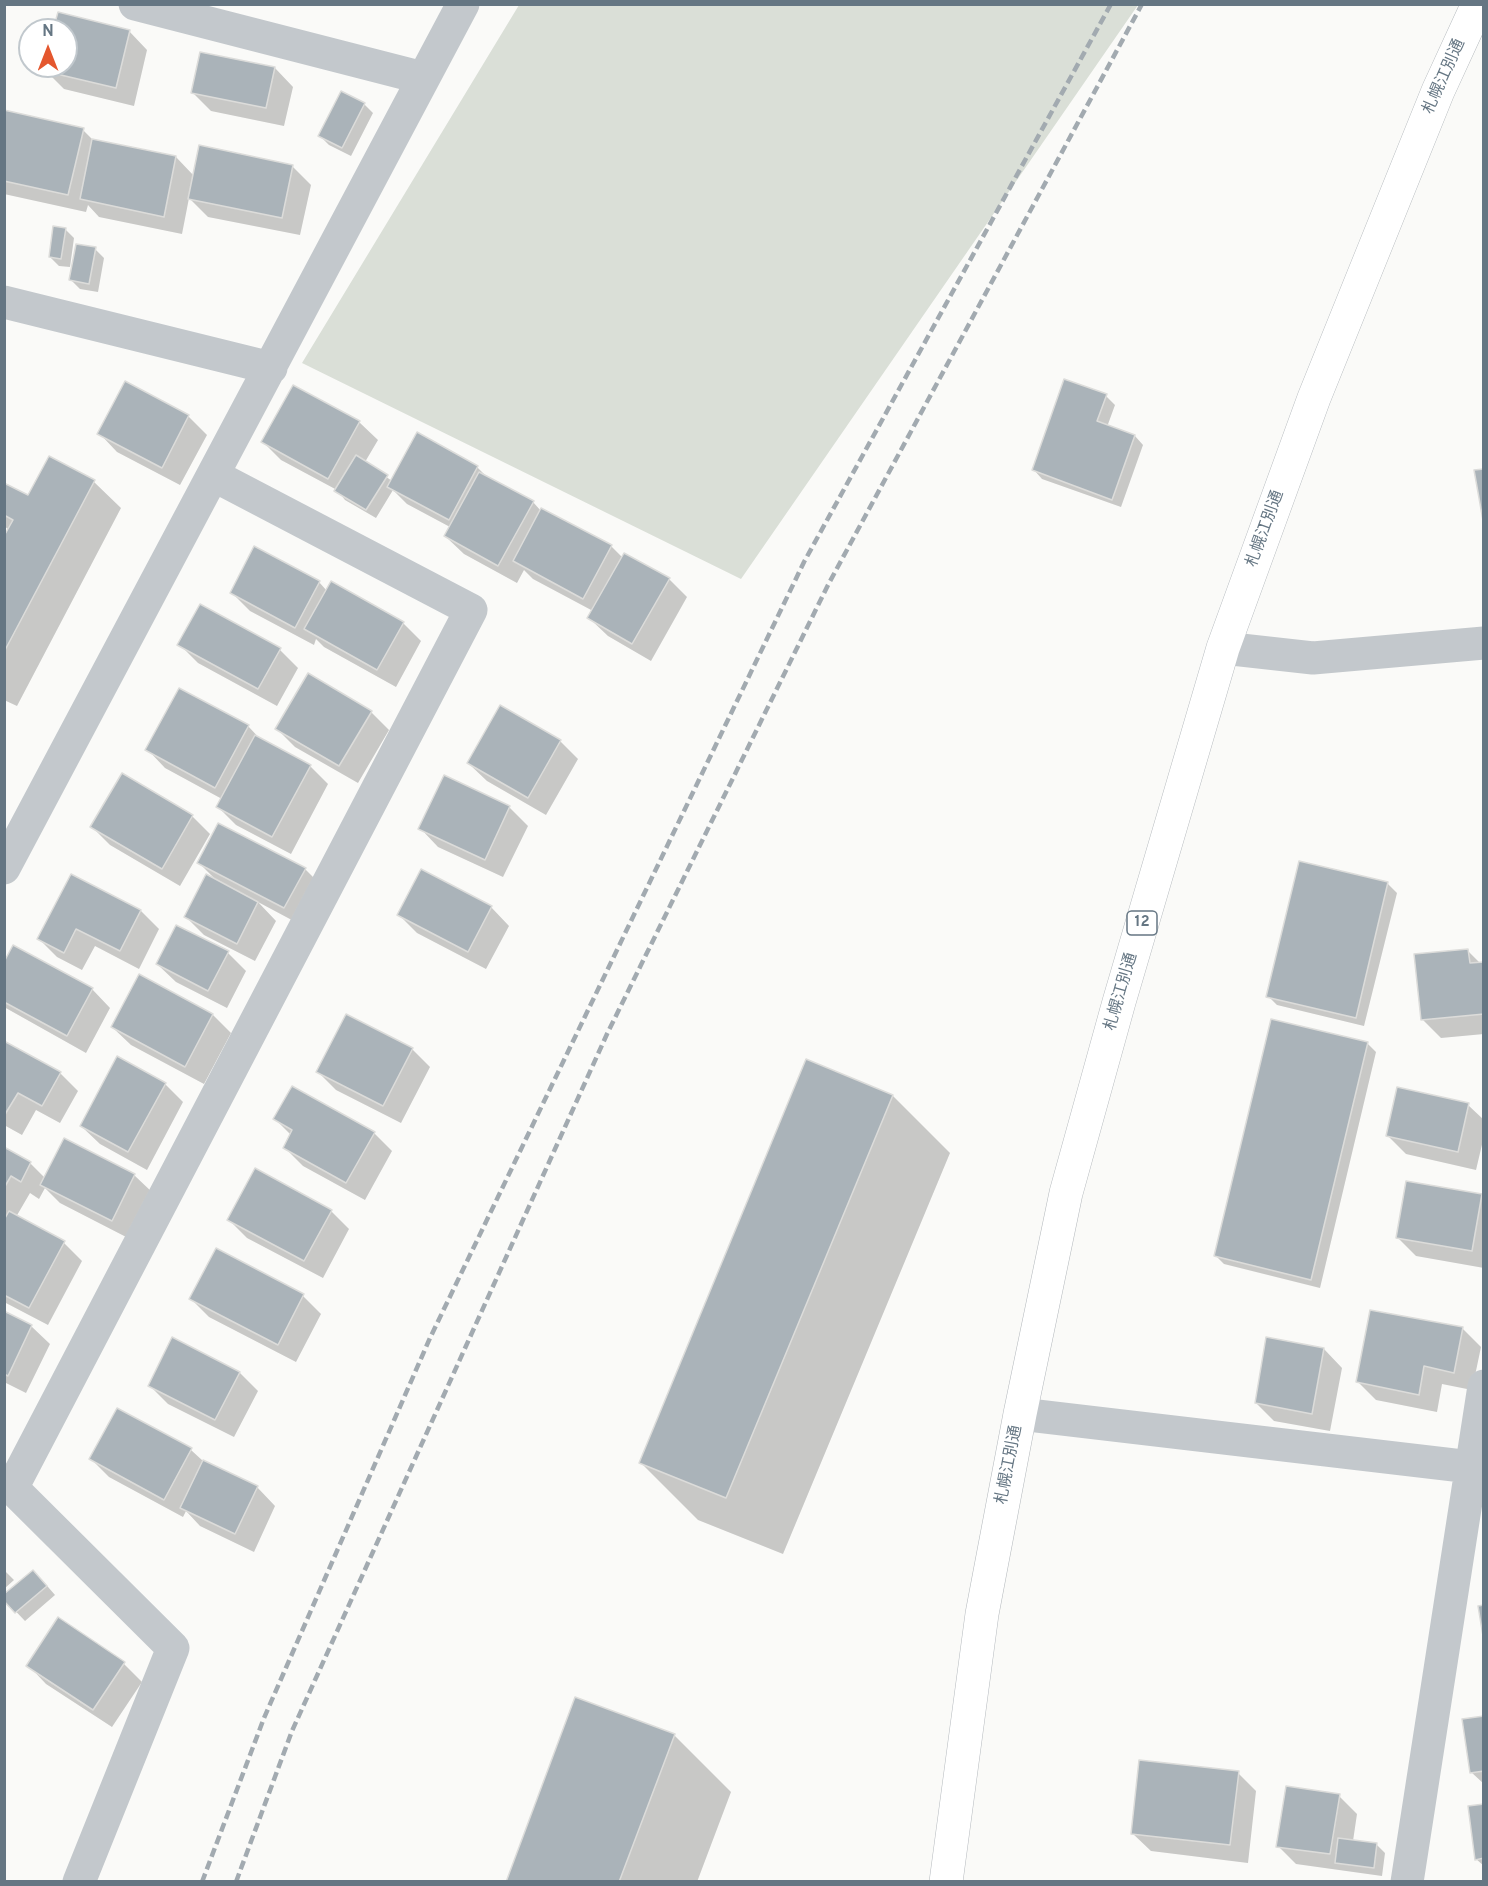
<!DOCTYPE html>
<html>
<head>
<meta charset="utf-8">
<style>
  body { margin:0 }
  #map { position:relative; width:1488px; height:1886px; overflow:hidden; background:#fafaf8; font-family:Overpass,sans-serif }
  canvas { display:block }
  .frame { position:absolute; inset:0; border:6px solid #657683; pointer-events:none }
  .north { position:absolute; left:18px; top:18px; width:60px; height:60px; box-sizing:border-box; background:#fff; border:2px solid #c1c8cd; border-radius:50%; rotate:0deg; font-size:16px; font-weight:700; line-height:24px; text-align:center; color:#657683 }
  .north::after { content:''; display:block; margin:auto; width:21px; height:27px; background:#e4572e; clip-path:polygon(50% 0,100% 100%,50% 72%,0 100%) }
</style>
</head>
<body>
<div id="map">
<canvas width="1488" height="1886"></canvas>
<div class="frame"></div>
<div class="north">N</div>
</div>
<script>
const ctx = document.querySelector('canvas').getContext('2d');
ctx.lineJoin = 'round';
function paint(path, color) {
  ctx.fillStyle = color;
  ctx.fill(path, 'evenodd');
}
function trace(path, color, width, dash) {
  ctx.strokeStyle = color;
  ctx.lineWidth = width;
  ctx.lineCap = dash ? 'butt' : 'round';
  ctx.setLineDash(dash || []);
  ctx.stroke(path);
}
function label(font, color, halo, rows, align = 'center') {
  ctx.font = font + ' Overpass,"Noto Sans JP",sans-serif';
  ctx.lineWidth = 6;
  ctx.setLineDash([]);
  ctx.textBaseline = 'middle';
  ctx.strokeStyle = halo;
  ctx.fillStyle = color;
  for (const [text, x, y, turn = 0] of rows) {
    ctx.save();
    ctx.translate(x, y);
    ctx.rotate((+turn || 0) * Math.PI / 180);
    ctx.textAlign = isNaN(turn) ? turn : align;
    if (halo) ctx.strokeText(text, 0, 0);
    ctx.fillText(text, 0, 0);
    ctx.restore();
  }
}
paint(new Path2D(`
  M519 5V4L1138 5 741 579 302 363Z`), '#dadfd7');
paint(new Path2D(`
  M59 14 129 31 147 50 134 106 64 89 45 70 46 66H66V30H55Z
  M275 68 293 87 284 126 211 111 193 93Z
  M364 104 373 113 351 156 329 145 320 136Z
  M4 112 83 130 94 141 176 157 194 176 293 167 311 185 300 235 208 217 189 198 182 234 99 217 88 205 86 212 4 194Z
  M65 229 74 238 70 267 59 266 50 257Z
  M95 249 104 258 98 292 80 289 71 280Z
  M1065 381 1106 396 1115 405 1107 427 1135 436 1143 445 1121 507 1042 479 1034 470Z
  M126 383 188 416 207 435 180 485 117 452 99 433Z
  M359 422 378 440 365 462 392 481 417 434 477 467 490 480 533 502 541 511 611 546 623 558 669 579 687 597 651 661 608 636 589 618 593 611 533 579 524 570 517 583 464 554 445 536 450 527 407 504 393 490 376 518 345 500 337 490 281 460 263 442Z
  M49 458 94 482 121 508 17 706 4 700V539L8 529 4 526V484L28 497Z
  M319 582 327 591 403 623 421 641 396 687 324 647 316 639 314 645 250 611 232 593Z
  M179 644 280 650 298 668 277 706 198 663Z
  M371 712 389 730 358 783 295 747 277 729Z
  M248 726 262 741 310 766 328 784 291 854 236 825 218 807 222 799 165 768 147 749Z
  M560 741 578 759 546 815 487 781 468 763Z
  M445 777 510 808 528 826 503 877 438 847 420 828Z
  M192 816 210 834 180 886 110 845 92 827Z
  M199 863 305 869 323 887 303 926 258 902 276 921 255 961 204 935 186 917 216 880Z
  M1300 863 1388 884 1397 893 1364 1026 1277 1005 1268 996Z
  M72 876 141 911 159 929 139 969 95 946 82 970 57 957 39 939Z
  M491 907 509 926 486 969 417 933 399 915Z
  M1468 951 1480 963H1484V1034L1441 1038 1423 1020Z
  M228 953 246 971 227 1008 176 982 157 964Z
  M4 965 92 989 110 1008 86 1053 4 1007Z
  M213 1015 231 1033 204 1084 131 1045 112 1027Z
  M4 1043 60 1073 78 1091 60 1123 36 1110 22 1135 4 1125Z
  M1367 1043 1376 1052 1320 1288 1224 1264 1215 1255Z
  M412 1049 430 1067 401 1123 336 1090 318 1072Z
  M807 1061 893 1096 950 1153 783 1554 698 1520 641 1463Z
  M165 1084 183 1102 147 1170 100 1144 81 1126Z
  M1468 1105 1484 1120V1136L1476 1170 1406 1154 1388 1136Z
  M275 1119 374 1133 392 1151 365 1200 303 1166 284 1147 291 1135Z
  M4 1149 30 1163 45 1178 134 1175 153 1193 130 1239 60 1203 45 1188 39 1199 30 1193 16 1217 64 1243 82 1261 48 1325 4 1302Z
  M1481 1195 1484 1198V1268L1416 1256 1398 1238Z
  M331 1211 349 1229 323 1278 247 1238 229 1220Z
  M303 1296 321 1314 296 1362 209 1317 191 1299Z
  M4 1313 31 1326 50 1344 26 1393 6 1383 4 1387Z
  M1463 1329 1481 1347 1472 1390 1442 1384 1437 1412 1376 1400 1358 1382Z
  M173 1339 240 1373 258 1391 234 1437 168 1404 149 1385Z
  M1324 1349 1342 1368 1330 1431 1274 1421 1256 1403Z
  M118 1410 191 1450 203 1461 257 1487 275 1506 254 1552 200 1526 186 1511 183 1517 109 1477 91 1459Z
  M4 1570 14 1580 4 1589Z
  M42 1580 55 1595 25 1621 4 1599Z
  M59 1619 124 1664 142 1682 112 1727 46 1684 28 1665Z
  M1484 1718V1784L1471 1772Z
  M674 1735 731 1792 697 1882H508Z
  M1238 1773 1256 1791 1248 1863 1151 1851 1132 1833Z
  M1339 1796 1357 1814 1353 1841 1376 1844 1385 1853 1382 1876 1296 1864 1278 1846Z
  M1484 1805V1866L1476 1859Z`), '#0003');
const building = new Path2D(`
  M58 12 130 30 116 88 44 71 45 66H66V30H53Z
  M200 52 275 67 266 108 191 93Z
  M341 91 365 103 342 148 318 136Z
  M4 110 84 128 68 195 4 181Z
  M92 139 176 156 164 217 80 199Z
  M199 145 293 165 282 218 188 199Z
  M53 226 66 228 61 259 49 257Z
  M76 244 96 247 89 284 69 280Z
  M1064 379 1107 394 1097 421 1135 435 1112 500 1032 470Z
  M125 381 189 415 162 468 97 434Z
  M293 385 360 421 328 479 261 442Z
  M417 432 478 466 449 520 387 487Z
  M356 455 388 475 366 510 334 491Z
  M49 456 95 480 4 652V536L13 520 4 515V483L28 495Z
  M1484 469V526L1474 470Z
  M479 472 534 501 498 566 444 536Z
  M541 508 612 545 583 599 513 561Z
  M254 546 320 581 295 628 230 593Z
  M624 553 670 578 632 644 587 618Z
  M331 581 404 622 377 670 304 629Z
  M200 604 281 648 258 689 177 645Z
  M308 673 372 711 339 766 275 729Z
  M179 688 249 725 215 788 145 750Z
  M500 705 561 740 528 798 467 763Z
  M255 735 311 765 272 837 216 807Z
  M122 773 193 815 162 869 90 827Z
  M444 775 510 806 485 860 418 829Z
  M218 823 306 868 284 908 197 863Z
  M1299 861 1388 882 1356 1018 1266 997Z
  M421 869 492 906 468 952 397 915Z
  M71 874 141 910 120 951 76 929 64 953 37 939Z
  M206 874 258 902 237 944 184 917Z
  M176 925 229 951 208 991 156 964Z
  M13 945 93 988 67 1036 4 1002V962Z
  M1468 949 1470 963 1484 962V1014L1421 1020 1414 954Z
  M139 974 213 1014 185 1067 111 1027Z
  M346 1014 413 1048 383 1106 316 1072Z
  M1271 1019 1368 1042 1311 1280 1214 1256Z
  M4 1041 61 1072 42 1106 18 1093 4 1116Z
  M117 1056 166 1083 128 1152 80 1126Z
  M806 1059 893 1095 726 1498 639 1463Z
  M292 1086 375 1132 346 1183 283 1148 292 1130 273 1119Z
  M1397 1087 1469 1103 1458 1152 1386 1136Z
  M64 1138 135 1174 112 1221 40 1185Z
  M4 1147 31 1162 21 1182 11 1176 4 1188Z
  M255 1168 332 1210 304 1261 227 1220Z
  M1406 1181 1482 1194 1472 1251 1396 1238Z
  M9 1211 65 1241 29 1308 4 1295V1220Z
  M216 1248 304 1294 278 1345 189 1299Z
  M1370 1310 1463 1327 1454 1373 1424 1366 1419 1395 1356 1382Z
  M4 1311 32 1325 8 1376 4 1374Z
  M172 1337 240 1372 215 1420 148 1386Z
  M1266 1337 1324 1348 1312 1414 1255 1403Z
  M117 1408 192 1448 164 1500 89 1459Z
  M203 1460 258 1486 235 1534 180 1508Z
  M33 1570 47 1586 15 1613 4 1601V1594Z
  M1484 1605V1642L1478 1606Z
  M58 1617 125 1662 93 1710 26 1666Z
  M575 1697 675 1734 619 1882H506Z
  M1484 1716V1771L1470 1773 1462 1719Z
  M1139 1760 1239 1771 1230 1845 1131 1834Z
  M1286 1786 1340 1794 1330 1854 1276 1847Z
  M1484 1804V1858L1475 1860 1468 1806Z
  M1338 1838 1377 1843 1374 1868 1335 1863Z`);
paint(building, '#aab3b9');
trace(building, '#dcdcda', 1.5);
const highway = new Path2D(`
  M946 1882 982 1614 1020 1414 1066 1193 1119 1002 1223 648 1314 398 1438 91 1478 4`);
trace(highway, '#b4b9bd', 34);
trace(new Path2D(`
  M135 4 423 78
  M4 302 271 368
  M1223 648 1313 658 1484 643
  M4 868 463 4
  M1020 1414 1471 1467 1484 1466
  M4 1480 173 1648 79 1882
  M12 1488 471 610 215 476
  M1407 1882 1484 1386`), '#c3c8cc', 33);
trace(highway, '#fff', 33);
trace(new Path2D(`
  M202 1882 264 1718 430 1338 804 562 1111 4
  M236 1882 292 1731 607 1034 828 585 1142 4`), '#a2aab0', 4.5, [9, 4.5]);
for (const [x, y, w] of [
  [1142,923,30]
]) {
  const box = new Path2D();
  box.roundRect(x - w / 2, y - 12, w, 24, 4.5);
  ctx.fillStyle = '#fff';
  ctx.fill(box);
  trace(box, '#657683', 1.5);
}
label('bold 15px', '#657683', null, [
  ["12",1142,923]
]);
label('16px', '#657683', '#fff', [
  ["札幌江別通",1445,77,-66],
  ["札幌江別通",1266,529,-70],
  ["札幌江別通",1122,992,-74],
  ["札幌江別通",1010,1465,-79]
]);
</script>
</body>
</html>
